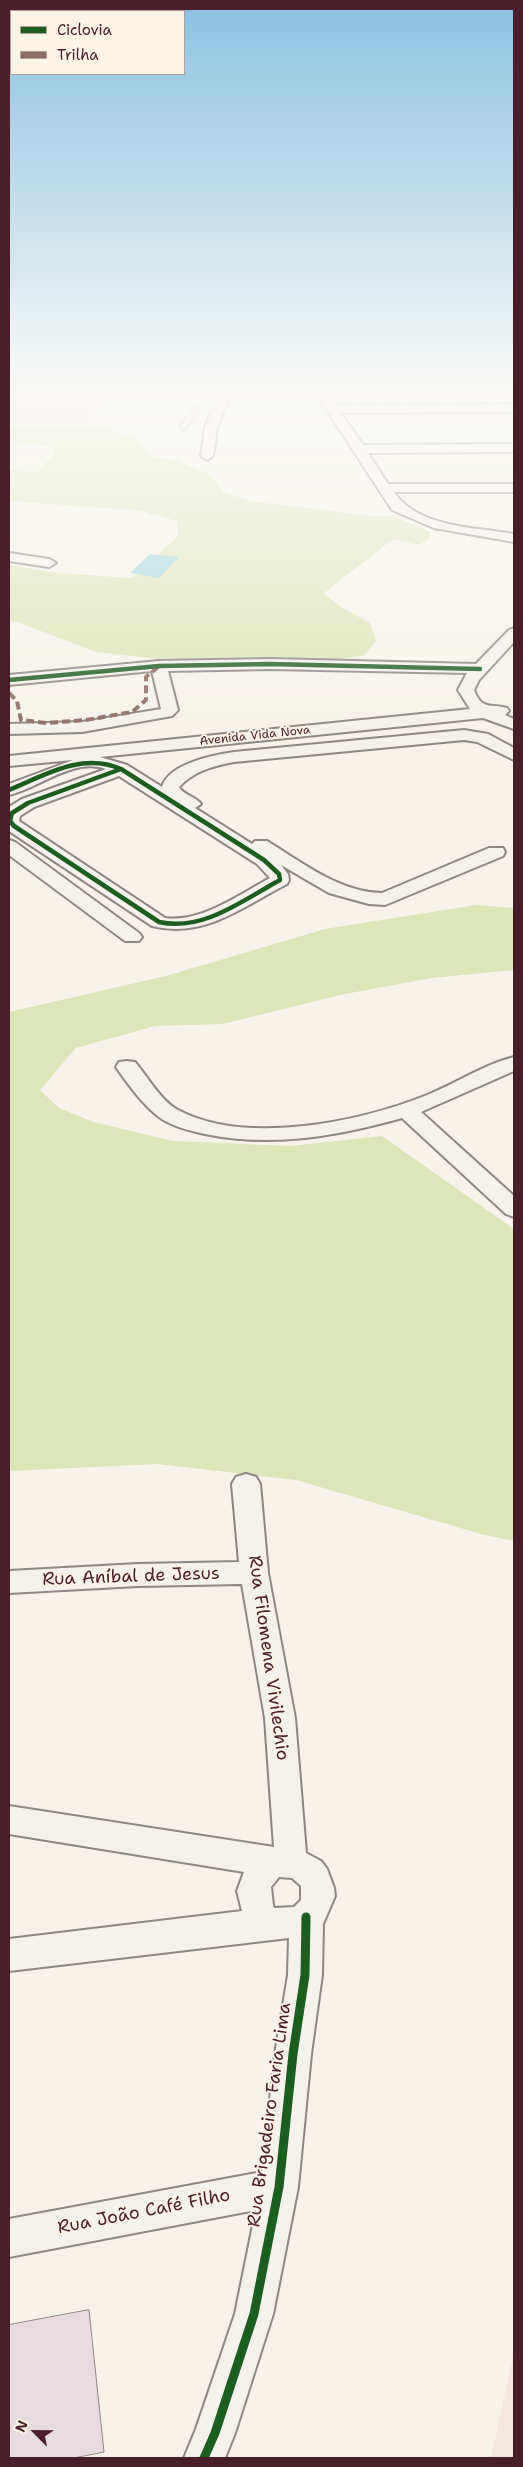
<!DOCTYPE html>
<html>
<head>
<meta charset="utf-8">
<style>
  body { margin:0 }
  #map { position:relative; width:523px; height:2467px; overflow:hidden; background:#f7f3ea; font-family:"Shantell Sans",sans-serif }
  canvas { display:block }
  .frame { position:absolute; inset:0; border:10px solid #4a1f2b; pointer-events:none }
  .legend { position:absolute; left:10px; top:10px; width:175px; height:65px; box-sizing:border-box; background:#fcf5e5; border:1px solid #b59f9b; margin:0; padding:6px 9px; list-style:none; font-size:15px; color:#4a1f2b }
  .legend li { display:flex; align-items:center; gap:10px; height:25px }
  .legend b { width:25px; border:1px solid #b59f9b }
  .north { position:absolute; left:10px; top:2407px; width:50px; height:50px; -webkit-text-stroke:4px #fcf5e5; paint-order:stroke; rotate:293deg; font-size:14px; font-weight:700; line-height:20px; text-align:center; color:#4a1f2b }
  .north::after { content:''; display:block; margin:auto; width:18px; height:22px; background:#4a1f2b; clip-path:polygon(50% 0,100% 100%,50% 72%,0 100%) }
</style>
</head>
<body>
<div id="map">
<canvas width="523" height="2467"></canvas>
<div class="frame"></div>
<ul class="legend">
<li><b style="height:6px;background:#1b5e20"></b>Ciclovia</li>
<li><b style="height:6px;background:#8d6e63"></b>Trilha</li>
</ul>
<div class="north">N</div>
</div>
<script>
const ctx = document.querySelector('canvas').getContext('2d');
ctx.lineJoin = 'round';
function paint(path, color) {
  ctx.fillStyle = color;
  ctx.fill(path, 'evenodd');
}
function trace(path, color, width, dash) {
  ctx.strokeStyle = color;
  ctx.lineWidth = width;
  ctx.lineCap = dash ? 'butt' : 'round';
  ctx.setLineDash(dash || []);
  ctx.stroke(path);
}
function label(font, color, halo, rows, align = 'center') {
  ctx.font = font + ' "Shantell Sans",sans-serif';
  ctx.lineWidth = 4;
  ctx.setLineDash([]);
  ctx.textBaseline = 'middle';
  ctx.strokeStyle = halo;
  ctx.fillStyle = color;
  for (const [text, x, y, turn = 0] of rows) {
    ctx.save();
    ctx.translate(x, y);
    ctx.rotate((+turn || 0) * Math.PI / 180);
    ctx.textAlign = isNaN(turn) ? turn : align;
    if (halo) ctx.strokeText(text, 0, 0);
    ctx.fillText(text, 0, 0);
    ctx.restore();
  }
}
paint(new Path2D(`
  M9 395H108L88 424 9 425Z
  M514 2351V2458H491Z`), '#f4e7e2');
paint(new Path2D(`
  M34 426 105 429 137 440 151 457 174 460 211 475 223 492 250 501 372 516H393L430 532V538L419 545 393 539 324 593 339 606 370 623 376 641 365 655 324 662 222 664 150 658 96 652 17 622 9 621V565L58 573 132 578 178 536 177 521 141 511 9 501V470L37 473 52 456 55 448 9 441V427Z
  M476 905 514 908V970L432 978 345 994 222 1024 155 1026 76 1048 40 1090 59 1108 93 1122 173 1141 290 1146 382 1136 514 1229V1541L481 1534 296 1480 158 1464 9 1471V1012L166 976 325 929Z`), '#dce5b7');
paint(new Path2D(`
  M150 554 179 557 159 578 130 573Z`), '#9ed4db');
const building = new Path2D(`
  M89 2310 104 2452 74 2458H9V2325Z`);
paint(building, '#e8dce0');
trace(building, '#908684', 1);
const lane = new Path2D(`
  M183 427 197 409 220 406`);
const street = new Path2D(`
  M218 395H230L217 428 213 456 207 460 201 456 205 428Z
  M317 395H329L336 405 514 404V412L341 413 363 445 514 444V452L368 453 388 484H514V492H394C418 528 475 527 514 534V542L434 528 392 510Z
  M9 553 49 559 56 563 49 567 9 561Z
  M514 628V642L479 680 474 690C482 711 490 703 507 708L509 711 505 715 514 719V729L483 718 100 757 127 765 162 787C168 764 213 755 234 752L464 730 488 734 514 748V760L477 742 464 740 234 762C213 766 194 771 179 787 183 795 195 796 201 804L195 808 252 844 255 841H267C303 863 339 892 382 893L489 848H503L505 852 503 856 385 905 369 904 329 893 281 865 288 874 289 880 287 884C242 907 204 939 152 926L9 831V807L22 799 106 769C74 757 39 788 9 795V784L73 760 9 766V756L470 709 458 690 467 673 270 669 168 671 178 710 172 716 82 732 9 734V724L82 722 161 709 152 671 9 685V675L159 661 270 659 476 664 509 630ZM119 776 257 864 270 878C240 894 201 923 165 918L19 821 20 816 34 807Z
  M9 840 15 842 139 933 142 937 139 941H125L9 855Z
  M514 1057V1071L421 1112 514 1196V1217L506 1214 402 1118C338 1136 271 1148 205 1134 190 1131 171 1126 159 1117 142 1104 128 1084 116 1067L119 1062 127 1061 135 1062C148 1077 160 1100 178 1110 245 1146 360 1122 427 1095 455 1084 485 1064 514 1057Z
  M246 1474 256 1477 260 1484 268 1573 295 1718 306 1853 321 1861 327 1869 334 1888 335 1896 323 1924 322 1975 311 2054 298 2187 273 2314 235 2433 225 2458H184L196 2429 235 2314 256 2210 9 2257V2219L262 2172 275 2054 288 1975 289 1938 9 1971V1939L242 1911 237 1891 244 1872 9 1834V1806L274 1847 265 1718 242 1584 138 1586 9 1593V1571L138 1564 239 1562 232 1484 236 1477ZM279 1877 292 1878 301 1886V1900L294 1907 274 1908 273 1905 271 1887Z`);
trace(lane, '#908684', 8);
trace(street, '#908684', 4);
trace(lane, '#f5f2ec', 6);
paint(street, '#f5f2ec');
trace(new Path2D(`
  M9 693 17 701 21 720 47 723 86 720 132 712 146 700V677L158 667`), '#8d6e63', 4, [8, 4]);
trace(new Path2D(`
  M9 680 159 666 270 664 480 669
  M121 769 264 860 279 874 280 880C243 900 203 932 159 922L14 826 10 821 12 813 28 803Z
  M9 790C45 775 82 752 121 769`), '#1b5e20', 4.5);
trace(new Path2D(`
  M204 2458 215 2433 254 2314 279 2187 293 2054 305 1975 306 1917`), '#1b5e20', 9);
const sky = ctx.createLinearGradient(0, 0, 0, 740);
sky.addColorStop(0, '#8ac1e3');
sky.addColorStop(0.53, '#fbfaf6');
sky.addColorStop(1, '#fbfaf600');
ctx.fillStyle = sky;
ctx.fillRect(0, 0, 523, 740);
label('12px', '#4a1f2b', '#fcf5e5', [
  ["Avenida Vida Nova",255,736,-6]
]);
label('18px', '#4a1f2b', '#fcf5e5', [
  ["Rua Aníbal de Jesus",131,1577,-2],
  ["Rua Filomena Vivilechio",268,1658,82],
  ["Rua Brigadeiro Faria Lima",270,2115,-82],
  ["Rua João Café Filho",144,2212,-11]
]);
</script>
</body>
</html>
